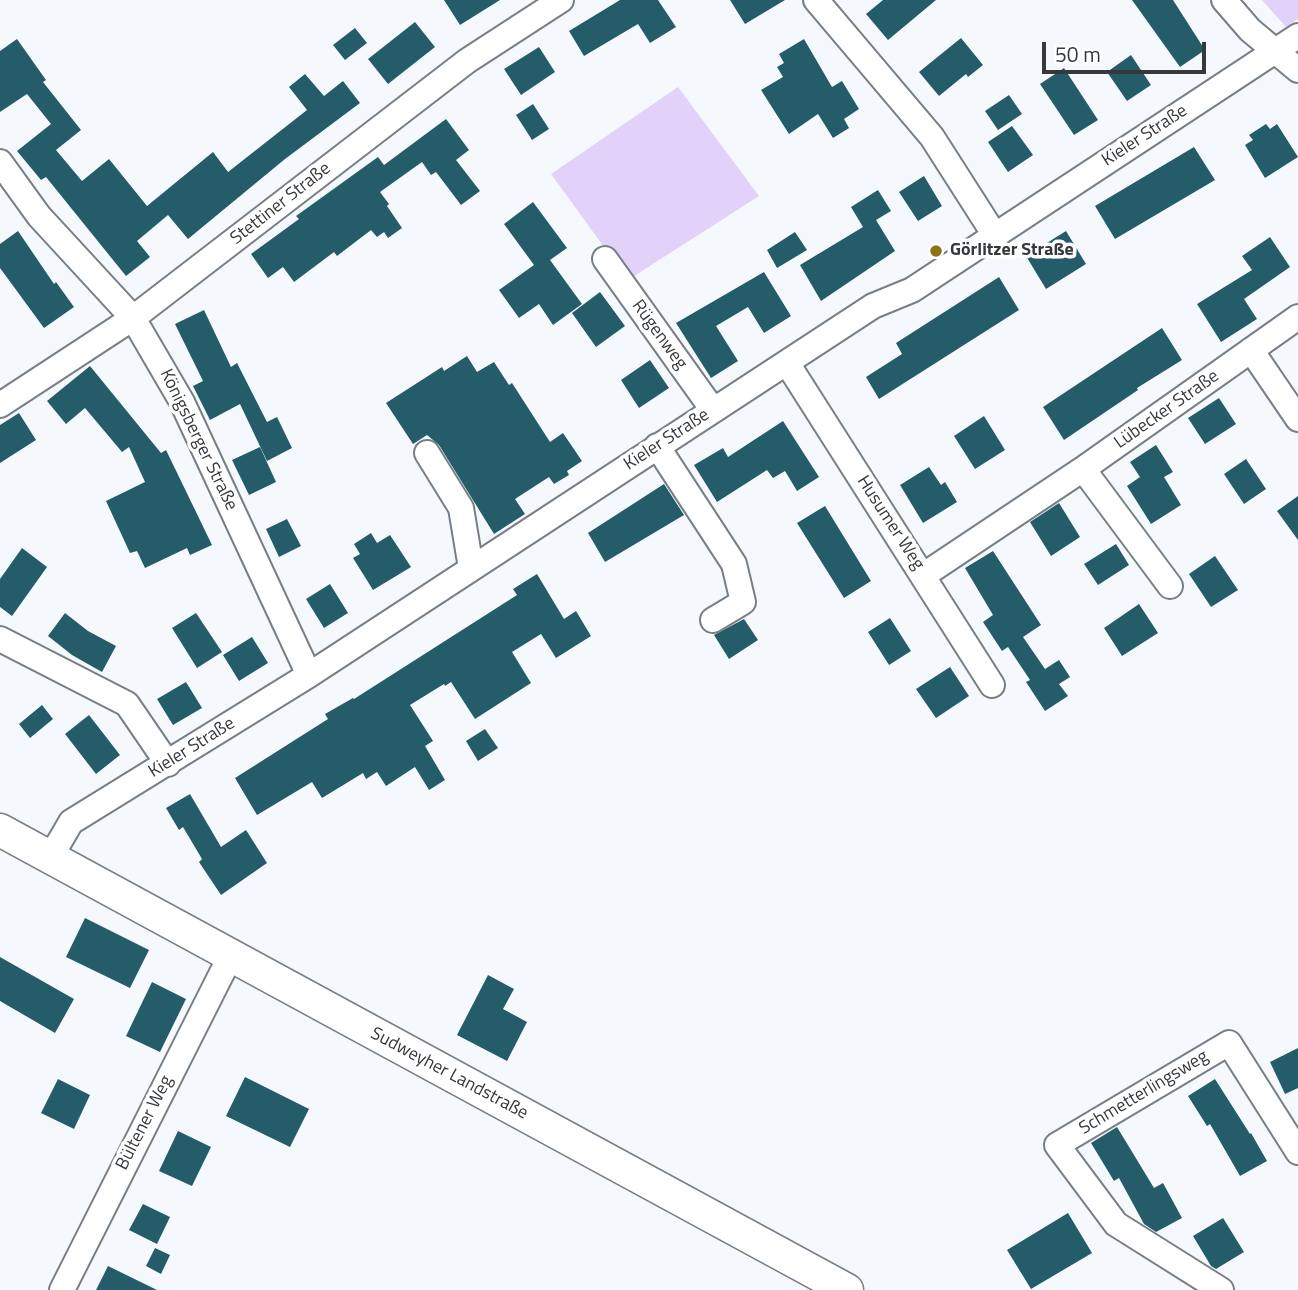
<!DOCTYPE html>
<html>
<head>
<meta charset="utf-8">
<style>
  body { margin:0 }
  #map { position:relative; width:1298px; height:1290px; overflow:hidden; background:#f5f9fd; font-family:"Titillium Web",sans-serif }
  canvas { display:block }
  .scale { position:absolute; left:1042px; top:42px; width:164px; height:32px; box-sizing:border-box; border:4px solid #35393c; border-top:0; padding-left:9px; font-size:21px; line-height:24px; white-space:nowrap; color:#35393c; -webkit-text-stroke:5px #fff; paint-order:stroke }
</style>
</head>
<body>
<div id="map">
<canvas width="1298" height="1290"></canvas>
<div class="scale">50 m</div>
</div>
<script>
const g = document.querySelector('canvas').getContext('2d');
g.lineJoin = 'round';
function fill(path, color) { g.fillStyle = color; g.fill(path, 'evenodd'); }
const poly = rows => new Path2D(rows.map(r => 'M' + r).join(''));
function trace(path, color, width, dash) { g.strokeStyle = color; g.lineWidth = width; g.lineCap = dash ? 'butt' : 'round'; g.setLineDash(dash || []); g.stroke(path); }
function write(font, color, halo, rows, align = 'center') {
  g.font = font + ' "Titillium Web",sans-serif'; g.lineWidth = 7; g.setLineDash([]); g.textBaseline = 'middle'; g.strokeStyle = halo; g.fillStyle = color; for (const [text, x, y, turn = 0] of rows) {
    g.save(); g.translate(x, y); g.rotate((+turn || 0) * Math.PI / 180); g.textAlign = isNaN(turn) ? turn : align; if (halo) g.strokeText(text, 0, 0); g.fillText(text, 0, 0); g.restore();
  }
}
fill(poly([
  [1262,0,1298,0,1298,19,1286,27],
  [678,87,759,196,628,280,551,174]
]), '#e2d1f9');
fill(poly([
  [444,0,500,0,460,25],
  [620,0,658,0,676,27,650,43,638,24,584,56,569,31],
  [730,0,785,0,745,24],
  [883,0,936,0,888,40,866,14],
  [1132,0,1173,0,1205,50,1180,67],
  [415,22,435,47,388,84,368,59],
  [355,28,367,43,345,60,333,45],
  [961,38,983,65,968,77,966,74,939,96,919,72],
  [17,39,46,80,43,82,81,130,56,150,82,181,109,159,147,206,213,152,228,172,307,110,289,87,305,74,324,96,343,81,360,103,285,159,188,239,168,215,137,241,150,257,126,276,46,177,41,180,17,151,51,124,27,94,0,112,0,51],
  [804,39,832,87,842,81,859,109,844,119,849,128,833,138,818,114,789,134,761,90,783,77,777,67,784,63,779,54],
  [539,47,555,72,521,95,504,69],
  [1131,55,1151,85,1127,101,1107,72],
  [1064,68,1098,120,1074,135,1040,84],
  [1009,95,1022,114,998,130,985,111],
  [533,104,549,129,532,140,516,115],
  [446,119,469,150,456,160,480,191,461,205,436,172,431,175,422,162,380,192,389,204,387,206,402,228,388,238,384,232,377,237,371,230,337,256,334,252,294,282,283,267,268,278,251,254,299,219,296,216,378,157,384,165],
  [1266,124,1270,129,1277,124,1298,157,1265,178,1245,145,1253,140,1249,135],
  [1012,126,1033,155,1008,172,988,142],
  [1194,147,1215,180,1115,239,1095,206],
  [924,176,942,206,918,221,899,192],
  [878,190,891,211,876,220,895,251,821,301,800,265,863,227,851,207],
  [533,202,567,248,550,260,582,304,553,325,539,304,519,318,499,290,534,265,504,224],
  [18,231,54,284,56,282,74,307,44,328,0,268,0,244],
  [1066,231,1086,264,1046,289,1026,256],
  [795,232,807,250,777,268,767,250],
  [1270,237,1290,267,1244,299,1257,319,1221,342,1197,304,1252,270,1242,256],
  [764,272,791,316,764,333,748,307,716,326,738,361,711,378,676,323],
  [999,277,1019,310,879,399,866,377,902,354,896,343],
  [600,292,625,326,596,347,572,313],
  [204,310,231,367,237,363,267,422,277,417,292,448,267,461,240,404,210,420,193,386,203,381,175,324],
  [1162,328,1182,360,1137,388,1138,390,1064,440,1043,407],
  [467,356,477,372,494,362,509,385,512,383,550,442,563,433,582,461,567,471,569,475,554,484,549,477,515,499,525,514,494,534,439,445,427,435,413,444,386,403,442,367,444,371],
  [650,360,669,388,639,408,621,380],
  [90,366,161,453,166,450,212,545,190,555,187,548,145,568,137,551,130,553,106,501,145,482,129,447,122,452,85,408,66,424,47,401],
  [1219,398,1236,424,1205,444,1188,418],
  [19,413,36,440,0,463,0,425],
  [984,416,1005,450,975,469,954,436],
  [783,421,819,477,797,491,785,471,773,478,767,470,717,502,694,465,723,448,728,457],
  [1156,445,1173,472,1164,477,1181,505,1151,524,1127,486,1140,477,1130,462],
  [260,447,276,482,249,495,232,460],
  [1246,459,1266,489,1244,504,1224,474],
  [929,467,941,485,945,482,957,502,923,523,900,485],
  [664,484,684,515,605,562,588,533],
  [1298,496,1298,540,1277,511],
  [1059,503,1080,537,1051,556,1030,522],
  [825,506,871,581,844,598,797,523],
  [287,519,301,546,279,557,266,529],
  [371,533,377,543,390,535,411,567,373,590,353,558,360,554,354,544],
  [1116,544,1129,565,1098,585,1084,564],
  [22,548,47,567,12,616,0,607,0,579],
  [993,551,1041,625,1023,637,1045,669,1059,660,1070,677,1059,684,1068,696,1045,711,1026,682,1030,680,1008,647,1002,651,983,622,993,615,965,568],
  [1215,556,1238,590,1211,607,1189,574],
  [537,574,564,619,576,611,591,636,556,658,541,634,512,652,531,683,475,719,451,682,445,686,444,684,410,705,433,741,425,746,445,780,429,790,415,767,386,786,377,772,366,779,363,773,322,798,312,782,257,815,235,778,328,719,325,714,353,698,354,699,517,595,513,589],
  [330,584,348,613,324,628,306,599],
  [1139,604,1158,633,1122,656,1104,628],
  [65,613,88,631,116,646,102,672,72,655,48,636],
  [196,613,222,652,197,668,172,628],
  [890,618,911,651,889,665,868,632],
  [744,619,758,640,729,659,714,635],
  [252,637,268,663,239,681,223,655],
  [950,667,969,696,936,718,916,689],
  [186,682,202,708,173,725,157,699],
  [42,705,53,719,30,738,19,724],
  [89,715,120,755,96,774,65,734],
  [485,729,498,748,478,761,466,741],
  [190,794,221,847,246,830,267,863,221,895,199,862,202,859,183,827,179,830,166,808],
  [85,918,149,950,130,988,66,957],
  [0,957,74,999,55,1033,0,1001],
  [488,975,514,989,503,1009,527,1022,507,1061,457,1035],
  [152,982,186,999,160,1052,126,1036],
  [1298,1048,1298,1088,1285,1094,1270,1062],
  [245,1077,309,1109,290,1147,226,1116],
  [58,1079,90,1095,74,1129,41,1113],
  [1215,1079,1250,1134,1251,1133,1267,1161,1240,1176,1210,1124,1207,1126,1188,1096],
  [1117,1127,1154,1188,1163,1183,1182,1218,1156,1232,1144,1224,1119,1178,1114,1181,1091,1143],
  [178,1131,211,1147,192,1186,159,1171],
  [143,1204,170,1217,157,1244,129,1230],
  [1068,1213,1092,1253,1031,1289,1007,1250],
  [1223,1218,1244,1252,1216,1269,1211,1266,1193,1236],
  [155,1248,170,1255,161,1274,146,1266],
  [108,1266,157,1290,96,1290]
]), '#245d69');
const minor = poly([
  [816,0,932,137,994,234],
  [1224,0,1250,30,1298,70],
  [0,162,39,216,133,318,182,402,309,675],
  [605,259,713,410],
  [1251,350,1298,419],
  [787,363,992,685],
  [0,405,133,318,467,61,561,0],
  [657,446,734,564,743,602,713,620],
  [427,453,461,508,471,568],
  [1083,469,1170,586],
  [924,575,1083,469,1298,317],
  [0,639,127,704,168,764],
  [50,858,71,822,309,675,873,306,912,290,1298,36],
  [62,1290,230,957],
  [1221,1290,1116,1224,1057,1145,1229,1043,1298,1152]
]);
const major = poly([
  [0,830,847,1290]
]);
trace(minor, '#767f87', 28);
trace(major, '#767f87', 35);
trace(minor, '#fff', 24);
trace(major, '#fff', 32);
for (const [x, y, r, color] of [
  [936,251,7,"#8a7215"]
]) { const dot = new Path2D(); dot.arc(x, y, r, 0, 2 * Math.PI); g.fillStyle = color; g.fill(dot); trace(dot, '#fff', 2.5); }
write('18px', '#35393c', '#fff', [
  ["Kieler Straße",1145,136,-33],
  ["Stettiner Straße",281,204,-38],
  ["Rügenweg",659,335,54],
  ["Lübecker Straße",1167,410,-35],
  ["Königsberger Straße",198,440,64],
  ["Kieler Straße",667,440,-33],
  ["Husumer Weg",890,523,57],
  ["Kieler Straße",192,748,-32],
  ["Sudweyher Landstraße",449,1074,28],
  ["Schmetterlingsweg",1144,1093,-31],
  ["Bültener Weg",145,1123,-63]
]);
write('bold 18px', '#35393c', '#fff', [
  ["Görlitzer Straße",950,251]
], 'left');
</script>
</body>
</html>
